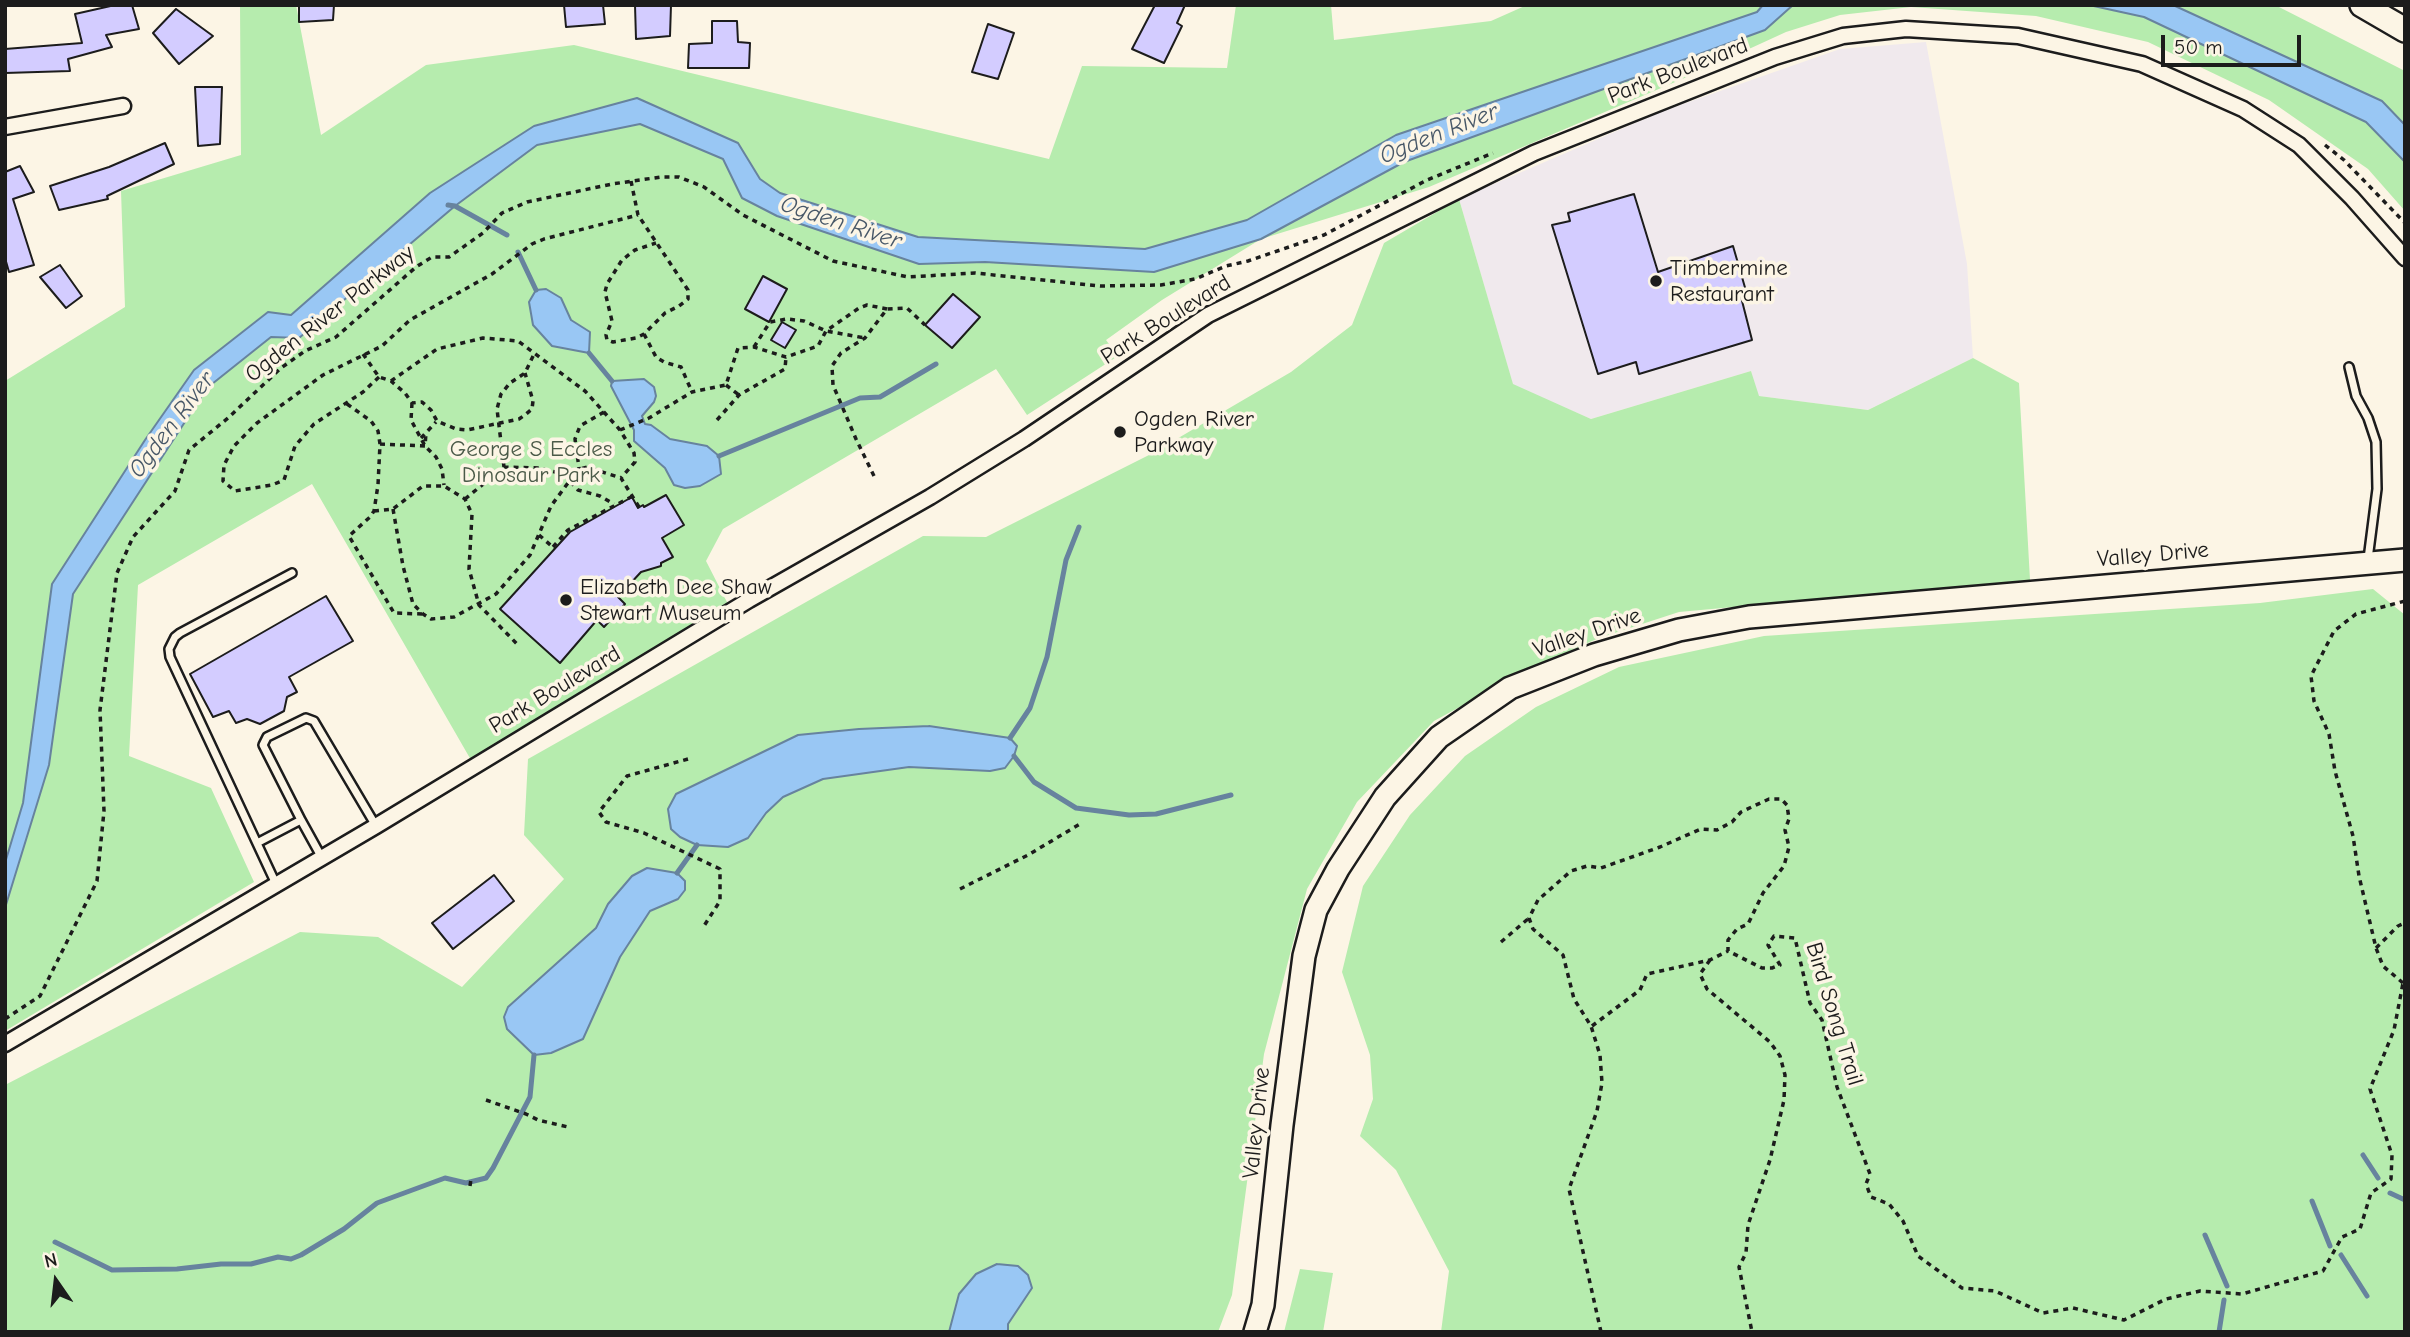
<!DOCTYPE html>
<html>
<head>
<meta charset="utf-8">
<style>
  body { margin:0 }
  #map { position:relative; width:2410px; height:1337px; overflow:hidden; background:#fcf5e5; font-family:"Comic Neue",sans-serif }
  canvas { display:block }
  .frame { position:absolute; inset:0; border:7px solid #1c1c1c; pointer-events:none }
  .north { position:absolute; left:21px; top:1246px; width:70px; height:70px; -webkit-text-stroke:5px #fcf5e5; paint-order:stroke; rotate:346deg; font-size:19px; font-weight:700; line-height:28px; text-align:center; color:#1c1c1c }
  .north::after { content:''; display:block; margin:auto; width:24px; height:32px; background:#1c1c1c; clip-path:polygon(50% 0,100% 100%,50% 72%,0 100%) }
  .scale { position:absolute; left:2161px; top:35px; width:140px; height:32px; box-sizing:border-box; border:4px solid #1c1c1c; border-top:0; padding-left:9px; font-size:21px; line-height:24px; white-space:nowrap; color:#1c1c1c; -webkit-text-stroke:5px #fcf5e5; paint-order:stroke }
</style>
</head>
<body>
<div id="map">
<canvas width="2410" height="1337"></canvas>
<div class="frame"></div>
<div class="north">N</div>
<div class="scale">50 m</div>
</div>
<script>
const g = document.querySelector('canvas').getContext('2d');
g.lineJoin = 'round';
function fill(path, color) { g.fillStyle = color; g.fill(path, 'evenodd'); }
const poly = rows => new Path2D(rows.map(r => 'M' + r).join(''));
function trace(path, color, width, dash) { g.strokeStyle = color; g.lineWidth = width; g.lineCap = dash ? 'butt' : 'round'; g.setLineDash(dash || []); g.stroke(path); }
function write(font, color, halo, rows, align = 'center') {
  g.font = font + ' "Comic Neue",sans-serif'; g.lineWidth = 7; g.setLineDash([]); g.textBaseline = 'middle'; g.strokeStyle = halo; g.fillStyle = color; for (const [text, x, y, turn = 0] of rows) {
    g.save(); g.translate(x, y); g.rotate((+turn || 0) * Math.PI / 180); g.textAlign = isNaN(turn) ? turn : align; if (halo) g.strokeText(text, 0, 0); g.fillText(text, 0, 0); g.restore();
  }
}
fill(poly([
  [1926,42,1967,264,1973,358,1868,410,1758,396,1751,371,1591,419,1513,385,1459,199,1663,111,1840,49]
]), '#f0e9ed');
fill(poly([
  [240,5,296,5,321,135,426,65,574,45,1049,159,1082,66,1227,68,1236,5,1331,5,1334,40,1491,21,1527,5,1763,5,1757,12,1396,135,1247,220,1145,249,918,237,780,193,760,179,738,143,637,98,430,193,291,315,267,312,194,370,145,440,52,584,23,803,5,863,5,381,125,307,121,191,241,155],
  [1793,5,2089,5,2144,17,2366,122,2405,162,2405,211,2368,169,2269,100,2148,42,2036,16,1911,7,1840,15,1786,32,1701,71,1429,187,1261,239,1162,300,1106,340,1118,356,1027,415,996,369,723,529,706,561,730,608,471,760,312,484,138,585,129,756,211,788,254,882,5,1031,5,908,49,765,73,594,207,388,271,337,455,206,537,145,640,124,724,159,742,198,777,216,919,264,985,262,1154,272,1261,239,1404,162,1765,30],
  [2173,5,2275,5,2405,71,2405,125,2382,101],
  [1459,199,1513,384,1591,419,1751,371,1759,396,1868,410,1973,358,2019,383,2030,580,1679,612,1599,638,1533,667,1434,721,1357,802,1307,889,1264,1054,1232,1295,1218,1332,5,1332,5,1085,300,932,378,937,462,987,564,879,524,835,528,759,923,536,986,537,1151,454,1291,372,1352,325,1384,243],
  [2373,589,2405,615,2405,1332,1441,1332,1449,1271,1396,1170,1360,1136,1373,1099,1370,1055,1342,972,1363,886,1410,815,1465,756,1536,707,1619,667,1764,636,2260,603],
  [1300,1269,1333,1273,1323,1332,1284,1332]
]), '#b6ecae');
const water = poly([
  [1763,5,1793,5,1765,30,1404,162,1261,239,1154,272,985,262,919,264,777,216,742,198,723,159,640,124,537,145,455,206,299,338,271,337,207,388,73,594,49,765,5,908,5,863,23,803,52,584,145,440,194,370,268,312,291,315,430,193,534,126,637,98,738,143,760,179,780,193,918,237,1145,249,1247,220,1396,135,1757,12,1763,5],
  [2089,5,2173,5,2382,101,2405,125,2405,162,2366,122,2144,17,2089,5],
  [546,289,561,298,571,320,590,332,589,353,552,346,533,325,529,302,536,290,546,289],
  [644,379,654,387,656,396,654,402,642,416,645,424,651,425,670,439,707,446,719,456,721,474,700,486,685,488,674,485,665,468,634,441,634,430,611,386,612,381,644,379],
  [929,726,1010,738,1017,746,1014,756,1005,768,990,771,909,767,823,779,783,797,766,813,748,838,728,847,697,845,680,837,671,829,668,809,676,794,798,735,859,729,929,726],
  [647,868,677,873,685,881,685,890,678,899,650,911,620,957,583,1039,551,1053,534,1055,507,1029,504,1017,508,1007,596,928,608,904,632,876,647,868],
  [997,1264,1018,1266,1028,1275,1032,1288,1008,1324,1008,1332,949,1332,959,1294,976,1274,997,1264]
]);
fill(water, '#99c7f4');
trace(water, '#67839e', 2);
trace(poly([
  [448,205,455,206,507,235],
  [518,252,536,290],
  [589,353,612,381],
  [719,456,860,398,880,397,936,364],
  [1010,738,1030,708,1047,657,1066,560,1079,527],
  [1014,756,1034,782,1076,808,1129,815,1156,814,1231,795],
  [677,873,697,845],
  [2363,1155,2378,1178],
  [2390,1193,2405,1200],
  [2312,1201,2330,1246],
  [2205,1235,2227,1286],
  [55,1242,112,1270,177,1269,221,1264,251,1264,278,1257,291,1259,301,1255,344,1229,377,1203,445,1178,466,1183,486,1178,493,1168,530,1097,534,1055],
  [2341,1255,2367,1296],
  [2219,1332,2224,1300]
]), '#67839e', 5);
const building = poly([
  [115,5,132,5,139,29,106,35,112,47,68,59,70,71,5,73,5,49,82,43,75,14,115,5],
  [299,5,334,5,333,20,299,22,299,5],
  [564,5,603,5,605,24,566,27,564,5],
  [635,5,671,5,670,36,636,39,635,5],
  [1155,5,1185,5,1177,23,1182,26,1164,63,1132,49,1155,5],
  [176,9,213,36,179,64,153,33,176,9],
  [712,21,737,21,738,42,750,43,749,68,688,68,689,44,712,43,712,21],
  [988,24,1014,33,998,79,972,72,988,24],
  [195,87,222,87,220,144,198,146,195,87],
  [165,143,174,164,107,196,108,199,59,210,50,186,109,167,165,143],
  [20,166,34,192,13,199,34,265,9,272,5,258,5,172,20,166],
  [1634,194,1658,272,1733,246,1746,291,1740,293,1752,340,1639,374,1636,362,1598,374,1552,225,1570,221,1568,213,1634,194],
  [60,265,82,296,66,308,40,277,60,265],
  [763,276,787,289,769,322,745,309,763,276],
  [953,294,980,317,952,348,925,325,953,294],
  [782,322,796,330,785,348,771,340,782,322],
  [666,495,684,525,662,538,673,557,661,563,661,566,641,572,618,597,625,604,604,627,597,620,560,663,500,609,570,532,632,497,638,508,643,505,644,507,666,495],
  [326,596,353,641,289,677,297,692,287,697,284,711,260,724,247,719,236,723,229,711,213,717,190,674,326,596],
  [494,875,514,901,453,949,432,923,494,875]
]);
fill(building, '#d3ccff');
trace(building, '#1c1c1c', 2);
const lane = poly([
  [2349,367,2356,396,2368,418,2376,442,2377,489,2368,559],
  [301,820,322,858],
  [257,843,301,820,263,745,267,737,306,718,314,721,376,826],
  [276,884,170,657,169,649,175,637,180,633,292,573]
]);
const street = poly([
  [5,127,123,106],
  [5,1044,376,826,749,600,930,497,1024,439,1208,315,1534,153,1775,57,1843,36,1906,29,2018,36,2142,64,2243,109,2299,145,2352,198,2405,258]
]);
const secondary = poly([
  [1255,1332,1263,1305,1282,1125,1304,956,1316,910,1338,869,1385,797,1439,737,1510,688,1594,655,1679,630,1749,617,2405,560]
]);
const primary = poly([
  [2362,5,2405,30]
]);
trace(lane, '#1c1c1c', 12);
trace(street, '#1c1c1c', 19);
trace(secondary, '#1c1c1c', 26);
trace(primary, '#1c1c1c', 28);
trace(poly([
  [2325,145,2344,160,2405,223],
  [631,181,638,215,688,290,688,299,679,306,665,313,644,334,636,338,613,342,607,340,606,335,612,321,605,292,607,284,622,260,635,250,656,243],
  [644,334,656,357,664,362,681,367,692,392],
  [754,347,770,322,787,319,804,321,826,331,865,338],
  [363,354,379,377,391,381,405,393,412,403,422,402,431,410,437,421,456,429,467,430,519,419,525,415,532,409,533,401,525,373],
  [379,377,363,392,314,424,295,446,284,480,272,485,235,491,223,481,224,465,234,446,257,423,323,375,382,346,410,320,492,274,532,244,544,239,638,215],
  [391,381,437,349,483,338,518,341,585,391,620,430,634,453,635,462,621,478],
  [726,385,739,395],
  [412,403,411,420,425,446,436,457,442,469,444,485],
  [347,404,371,421,378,431,380,444,378,485,374,511,370,517,349,536,394,613,422,614],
  [717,420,739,395,785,369,786,357],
  [620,430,649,418,692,392,726,385,738,348,754,347,786,357,818,346,826,331,859,308,867,305,887,309],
  [421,438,436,422],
  [380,444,425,446,426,433],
  [504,467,497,409,501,394,510,383,525,373,535,352],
  [564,474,578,490,600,496,614,504],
  [874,476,856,439,833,385,832,366,841,353,865,338,887,309,907,308,925,325],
  [465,499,504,467,538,468,564,474,587,467,621,478,639,507],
  [393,509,403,566,413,604,423,614,431,619,454,617,496,594,530,555,551,506,579,468,575,439,580,426,604,412],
  [374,511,393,509,423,486,444,486,465,499,472,514,469,569,479,605,518,645],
  [539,535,555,549],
  [553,547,568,530,633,496],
  [688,759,627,776,599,812,606,822,644,833,720,869,720,901,702,929],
  [960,889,1028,855,1080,824],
  [1501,942,1529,918],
  [2376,948,2398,926,2405,923],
  [1710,960,1700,974,1707,989,1770,1042,1780,1056,1785,1075,1784,1100,1770,1160,1748,1225,1746,1253,1739,1267,1752,1332],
  [2403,983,2383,966,2376,948,2359,876,2353,836,2335,771,2329,734,2314,701,2311,676,2334,631,2356,614,2405,601],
  [5,1019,40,996,97,881,104,811,100,710,117,573,133,537,175,491,189,450,228,418,281,368,305,351,336,337,416,267,432,257,449,257,483,233,502,213,527,202,612,184,661,177,679,177,704,187,743,215,833,261,908,277,975,273,1100,286,1161,285,1195,279,1226,266,1248,261,1324,235,1427,180,1493,153],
  [1592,1026,1640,990,1647,974,1710,960,1728,951],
  [486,1100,526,1114,538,1120,568,1127],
  [470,1186,471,1179],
  [1601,1332,1569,1189,1597,1111,1602,1083,1600,1055,1591,1026,1574,999,1563,955,1533,929,1529,918,1538,900,1571,871,1587,866,1601,868,1660,847,1701,829,1717,830,1732,822,1741,812,1769,799,1781,799,1787,805,1789,819,1785,830,1789,847,1784,866,1763,893,1748,924,1737,929,1728,940,1728,951,1762,968,1772,968,1780,965,1768,945,1774,936,1795,938,1810,1003,1822,1020,1837,1087,1870,1174,1866,1184,1871,1197,1889,1204,1903,1221,1918,1256,1962,1288,1995,1291,2043,1313,2073,1308,2124,1320,2166,1299,2200,1291,2242,1294,2323,1271,2342,1237,2360,1229,2371,1193,2391,1179,2392,1155,2370,1089,2394,1030,2403,983]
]), '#1c1c1c', 3.5, [5, 5]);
trace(lane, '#fcf5e5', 7);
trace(street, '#fcf5e5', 14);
trace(secondary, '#fcf5e5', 21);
trace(primary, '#fcf5e5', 23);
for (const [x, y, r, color] of [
  [1656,281,7,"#1c1c1c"],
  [1120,432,7,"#1c1c1c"],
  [566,600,7,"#1c1c1c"]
]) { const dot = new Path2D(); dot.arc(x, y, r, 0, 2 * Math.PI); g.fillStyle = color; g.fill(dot); trace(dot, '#fcf5e5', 2.5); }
write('23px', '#1c1c1c', '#fcf5e5', [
  ["Park Boulevard",1678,71,-21],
  ["Ogden River Parkway",330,314,-38],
  ["Park Boulevard",1166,320,-32],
  ["Valley Drive",2153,555,-5],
  ["Valley Drive",1587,633,-19],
  ["Park Boulevard",555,690,-31],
  ["Bird Song Trail",1834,1014,73],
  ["Valley Drive",1257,1123,-84]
]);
write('23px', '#1c1c1c', '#fcf5e5', [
  ["Timbermine",1670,268],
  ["Restaurant",1670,294],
  ["Ogden River",1134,419],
  ["Parkway",1134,445],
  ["Elizabeth Dee Shaw",580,587],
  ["Stewart Museum",580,613]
], 'left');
write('23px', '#4a5a48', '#fcf5e5', [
  ["George S Eccles",531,449],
  ["Dinosaur Park",531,475]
]);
write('italic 24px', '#485868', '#fcf5e5', [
  ["Ogden River",1439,134,-22],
  ["Ogden River",841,223,18],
  ["Ogden River",172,425,-53]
]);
</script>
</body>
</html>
